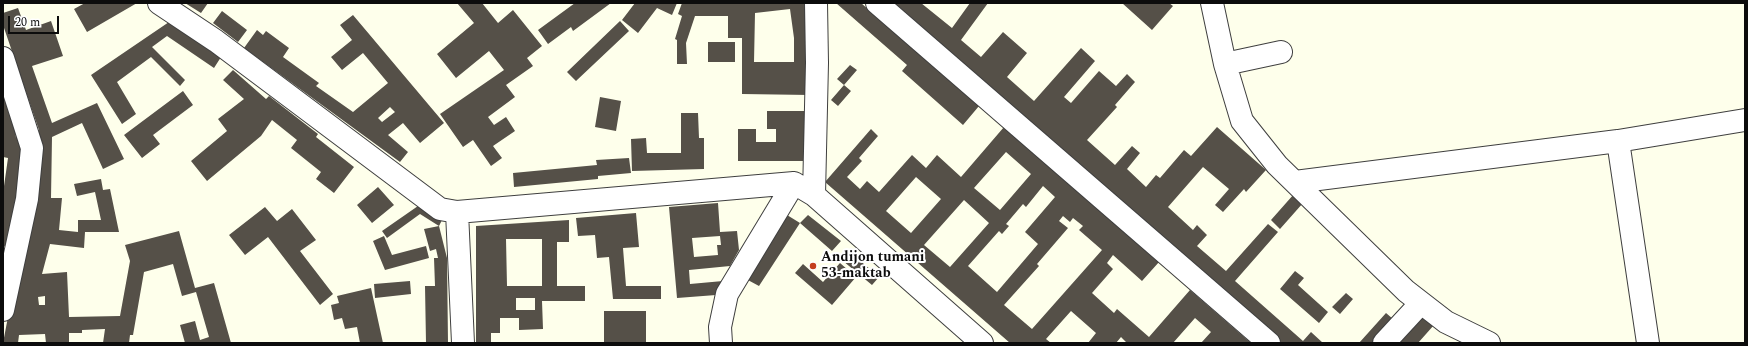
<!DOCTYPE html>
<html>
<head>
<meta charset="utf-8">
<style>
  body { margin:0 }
  #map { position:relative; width:1748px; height:346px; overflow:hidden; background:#feffeb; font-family:Spectral,serif }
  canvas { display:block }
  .frame { position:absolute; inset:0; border:4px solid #0c0c0c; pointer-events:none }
  .scale { position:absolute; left:8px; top:16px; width:51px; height:18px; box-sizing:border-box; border:2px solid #0c0c0c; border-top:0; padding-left:5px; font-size:12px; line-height:14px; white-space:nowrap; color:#0c0c0c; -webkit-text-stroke:3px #fff; paint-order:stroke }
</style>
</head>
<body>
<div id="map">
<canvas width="1748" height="346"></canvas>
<div class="frame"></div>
<div class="scale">20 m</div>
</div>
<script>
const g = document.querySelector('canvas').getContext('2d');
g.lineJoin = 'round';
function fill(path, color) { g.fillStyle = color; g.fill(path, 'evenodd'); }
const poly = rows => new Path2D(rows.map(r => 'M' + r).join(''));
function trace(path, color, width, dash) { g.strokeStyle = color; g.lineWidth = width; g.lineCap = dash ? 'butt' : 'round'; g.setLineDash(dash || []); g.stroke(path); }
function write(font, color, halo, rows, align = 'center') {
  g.font = font + ' Spectral,serif'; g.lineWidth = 4; g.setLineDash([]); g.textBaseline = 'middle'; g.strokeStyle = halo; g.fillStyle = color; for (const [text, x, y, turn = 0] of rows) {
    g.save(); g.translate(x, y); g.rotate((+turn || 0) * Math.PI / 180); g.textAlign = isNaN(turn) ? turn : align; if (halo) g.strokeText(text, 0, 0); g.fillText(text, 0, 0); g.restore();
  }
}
fill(poly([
  [85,3,137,3,87,32,74,9],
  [185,3,208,3,201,13],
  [457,3,482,3,498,23,513,10,542,46,527,58,533,66,506,85,515,97,488,117,494,125,506,117,515,131,493,146,502,158,491,166,473,140,463,147,440,114,504,70,489,51,456,78,437,54,474,23],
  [575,3,611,3,573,31,571,27,548,44,538,30],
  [635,3,677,3,672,15,657,8,638,33,622,20],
  [682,3,804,3,810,38,810,95,742,94,742,38,728,38,728,16,695,16,686,43,687,64,677,64,677,40,675,39,682,16,678,14],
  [790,9,794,38,794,62,754,62,755,13],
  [836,3,861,3,979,106,963,125,902,71,907,65],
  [894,3,921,3,952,28,970,3,988,3,961,40,981,57,1003,32,1027,53,1007,77,1034,101,1081,48,1095,61,1064,97,1071,103,1099,71,1116,86,1127,74,1135,82,1115,105,1117,107,1087,140,1115,165,1132,146,1140,153,1127,169,1146,187,1156,175,1160,178,1184,150,1191,156,1217,127,1266,170,1246,192,1244,189,1223,212,1215,205,1229,189,1203,167,1168,207,1193,230,1197,225,1207,235,1197,246,1226,271,1268,224,1278,232,1235,281,1303,341,1311,332,1323,343,1282,343],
  [1122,3,1169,3,1173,6,1152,30],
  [18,8,26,30,51,21,63,56,32,66,52,123,97,103,124,159,103,169,82,123,52,137,51,198,62,198,59,230,78,232,78,220,101,220,95,192,77,196,74,184,101,179,103,190,110,189,119,232,85,232,84,248,50,244,42,274,67,272,69,317,120,316,130,261,125,245,179,231,195,288,214,283,231,343,185,343,180,325,195,321,200,340,209,337,196,292,182,296,173,264,144,272,133,335,130,335,129,343,103,343,105,329,82,330,82,333,69,333,69,343,46,343,45,334,19,335,18,343,3,343,16,275,19,275,39,198,39,130,3,25,3,13],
  [45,296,45,305,39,305,38,297],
  [222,11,247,30,238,42,213,23],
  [353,15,444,123,420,143,403,123,388,135,408,152,400,162,244,48,257,30,263,35,266,31,289,48,283,57,319,83,316,86,353,112,388,83,363,53,342,70,331,57,352,40,340,25],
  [390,107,395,112,382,122,378,118],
  [620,21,629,31,576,81,567,72],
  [169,22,221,57,214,68,167,36,152,47,185,80,180,86,151,57,117,82,136,114,122,124,91,75],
  [708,42,735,42,735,62,708,62],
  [850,65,857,70,844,85,837,79],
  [233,70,266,99,269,96,318,134,316,137,354,167,334,193,316,179,321,172,291,148,297,140,272,120,261,136,207,181,191,161,227,131,218,119,244,99,223,80],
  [3,83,13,112,16,138,19,138,26,149,10,248,3,246,3,193,8,158,3,157],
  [844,85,851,91,838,106,831,100],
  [183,91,193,105,153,135,160,144,142,158,124,135],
  [600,97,621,101,616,131,595,127],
  [767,111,808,111,808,161,738,161,738,129,756,129,756,142,776,142,776,129,767,129],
  [681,113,698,113,699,138,704,138,704,169,632,171,631,139,646,138,647,153,681,153],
  [1004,127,1159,262,1142,281,1113,255,1107,263,1113,269,1092,293,1114,313,1117,309,1149,337,1190,290,1251,343,1201,343,1211,332,1195,318,1173,343,1127,343,1121,337,1116,343,1088,343,1096,333,1071,311,1046,339,1051,343,1010,343,825,182,871,129,878,136,859,158,862,161,847,177,860,189,867,181,879,192,912,155,926,168,937,155,961,177],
  [1006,152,1031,174,1000,210,974,188],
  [916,177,941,199,911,233,886,211],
  [1043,186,1055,197,1025,232,1038,244,997,292,968,266,999,231,1002,234,1009,226,1006,224,1023,204,1026,207],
  [964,200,989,223,950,267,924,245],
  [1063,216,1070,222,1073,218,1083,226,1079,230,1102,250,1032,329,1004,305,1039,266,1037,264,1068,228,1059,221],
  [629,158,631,173,598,176,598,179,514,187,513,173,597,165,596,160],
  [378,187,394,205,372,223,357,205],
  [1294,194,1303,203,1280,229,1271,220],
  [718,203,720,232,737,231,739,250,730,266,689,270,690,284,723,281,716,295,677,298,669,207],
  [720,236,721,245,717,245,718,255,694,257,692,238],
  [418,206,442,220,439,226,420,214,387,238,382,231],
  [265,207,277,221,292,209,316,240,300,251,333,294,320,305,268,237,245,255,229,235],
  [636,213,639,247,623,248,626,286,661,286,661,299,613,299,609,257,597,258,595,235,578,236,576,218],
  [787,215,800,223,759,286,746,279],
  [808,215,841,241,832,251,800,223],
  [569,220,569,242,557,242,557,286,585,286,585,301,542,301,543,329,519,330,519,318,500,318,500,333,491,333,491,343,476,343,476,226],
  [506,239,542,239,542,286,507,286],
  [516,298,535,298,535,310,516,310],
  [439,226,447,258,448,343,426,343,425,286,435,286,434,258,438,258,436,249,430,251,424,229],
  [384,236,392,255,426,246,429,258,385,270,373,241],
  [850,252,879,277,872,285,843,261],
  [840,263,856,277,832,305,795,273,803,264,823,282],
  [1295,271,1304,278,1298,285,1328,312,1319,323,1280,289],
  [410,281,411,294,375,298,374,284],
  [371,288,376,311,383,343,360,343,357,327,345,329,342,318,334,320,331,305,339,303,337,296],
  [1346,293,1353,299,1340,314,1332,307],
  [604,311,646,311,646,343,604,343],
  [1386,313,1393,319,1372,343,1359,343],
  [1421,314,1434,325,1418,343,1395,343]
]), '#555048');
const minor = poly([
  [159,3,216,41,440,209,457,212,794,183,814,195,982,343],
  [877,3,1269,343],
  [1212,3,1225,64,1242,121,1277,165,1406,291,1446,322,1489,343],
  [3,58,32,148,27,199,3,310],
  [1225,64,1281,52],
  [1618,141,1648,343],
  [1295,182,1618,141,1745,120],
  [814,195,817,63,816,3],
  [457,212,463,343],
  [721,343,720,327,727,294,794,183],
  [1384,343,1421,303]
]);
trace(minor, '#3f3f3f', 24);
trace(minor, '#fff', 22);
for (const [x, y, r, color] of [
  [813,266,4,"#c43e1d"]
]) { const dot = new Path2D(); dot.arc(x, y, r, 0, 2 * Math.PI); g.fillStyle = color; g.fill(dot); trace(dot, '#fff', 1.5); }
write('bold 14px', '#0c0c0c', '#fff', [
  ["Andijon tumani",821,258],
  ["53-maktab",821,274]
], 'left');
</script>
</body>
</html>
